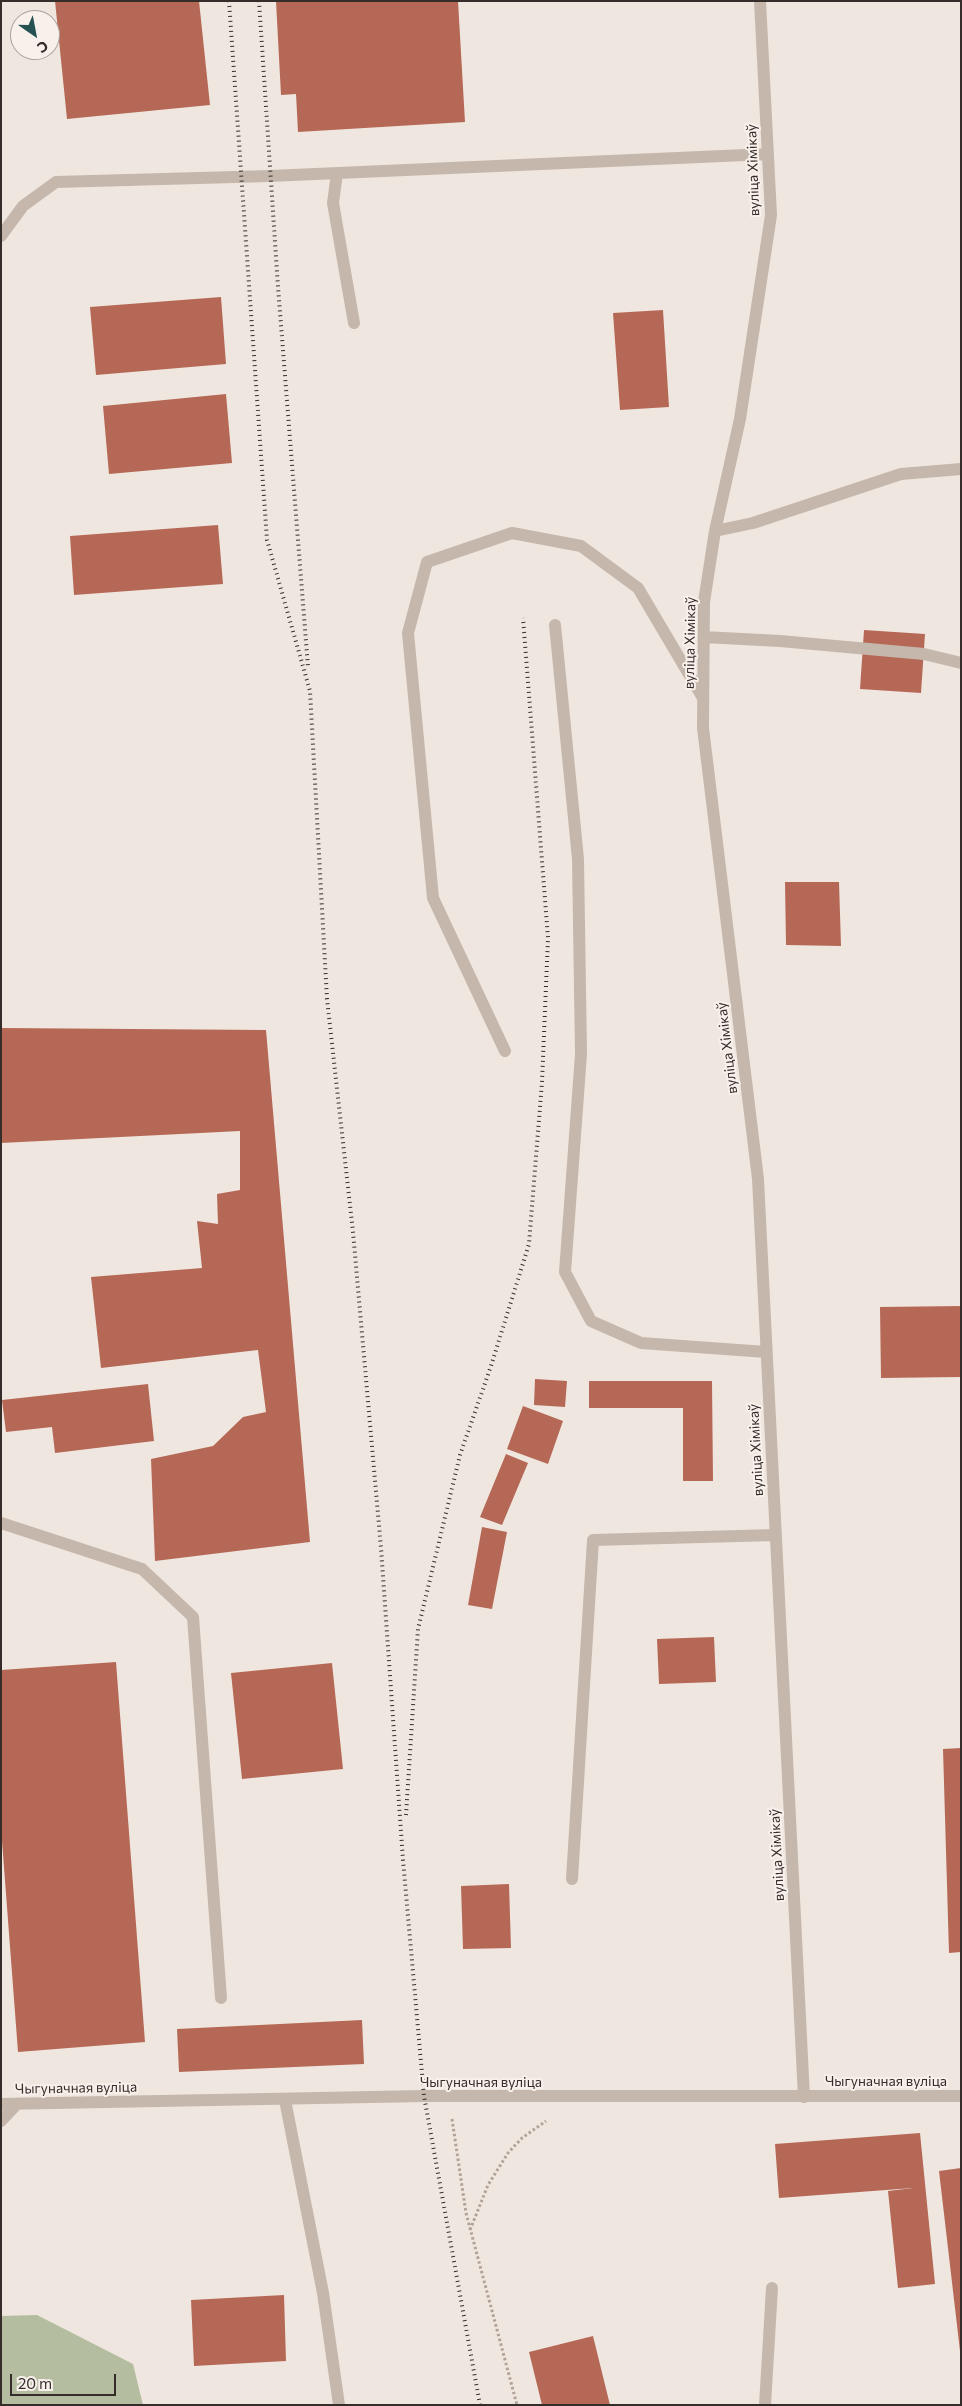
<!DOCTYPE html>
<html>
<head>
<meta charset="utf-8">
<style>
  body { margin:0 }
  #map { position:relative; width:962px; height:2406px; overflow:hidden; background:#efe7df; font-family:Commissioner,sans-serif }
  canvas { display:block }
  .frame { position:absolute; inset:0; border:2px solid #352d2a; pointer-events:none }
  .north { position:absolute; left:10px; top:10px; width:50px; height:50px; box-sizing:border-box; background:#f8f1eb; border:1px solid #aaa39e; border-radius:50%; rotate:147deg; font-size:14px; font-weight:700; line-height:20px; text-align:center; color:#352d2a }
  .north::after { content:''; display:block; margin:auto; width:18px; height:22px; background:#255152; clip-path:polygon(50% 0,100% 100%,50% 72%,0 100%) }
  .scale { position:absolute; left:10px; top:2374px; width:106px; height:22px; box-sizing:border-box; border:2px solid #352d2a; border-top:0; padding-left:6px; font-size:15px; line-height:18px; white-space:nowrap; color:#352d2a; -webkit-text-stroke:4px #f8f1eb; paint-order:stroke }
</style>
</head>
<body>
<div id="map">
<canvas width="962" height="2406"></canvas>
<div class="frame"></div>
<div class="north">С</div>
<div class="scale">20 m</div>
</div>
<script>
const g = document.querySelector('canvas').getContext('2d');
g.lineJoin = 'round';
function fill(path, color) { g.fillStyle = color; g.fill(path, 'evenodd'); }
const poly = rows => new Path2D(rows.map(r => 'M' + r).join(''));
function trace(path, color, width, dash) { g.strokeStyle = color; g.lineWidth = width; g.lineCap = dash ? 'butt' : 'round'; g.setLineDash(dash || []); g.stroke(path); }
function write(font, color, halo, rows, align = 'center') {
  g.font = font + ' Commissioner,sans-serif'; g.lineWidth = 4; g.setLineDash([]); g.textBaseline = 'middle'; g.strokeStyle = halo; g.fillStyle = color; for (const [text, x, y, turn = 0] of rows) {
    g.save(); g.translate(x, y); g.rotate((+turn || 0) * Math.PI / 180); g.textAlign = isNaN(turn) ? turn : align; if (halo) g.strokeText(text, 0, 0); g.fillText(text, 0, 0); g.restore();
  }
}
fill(poly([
  [37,2315,133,2364,143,2405,1,2405,1,2316]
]), '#b5bda1');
fill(poly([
  [55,1,199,1,210,105,67,119],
  [276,1,458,1,465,122,298,132,296,94,281,95],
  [221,297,226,364,96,375,90,307],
  [663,310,669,407,620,410,613,313],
  [226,394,232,463,109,474,103,406],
  [218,525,223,584,74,595,70,536],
  [864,630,925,634,921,693,860,689],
  [785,882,839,882,841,946,786,945],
  [1,1028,266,1030,310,1542,155,1561,151,1459,213,1446,243,1417,266,1412,258,1350,101,1368,91,1277,202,1268,197,1221,218,1224,217,1194,240,1190,240,1131,1,1143],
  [961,1306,961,1377,881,1378,880,1307],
  [535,1379,567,1381,565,1407,534,1405],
  [589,1381,712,1381,713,1481,683,1481,683,1408,589,1408],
  [148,1384,154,1441,55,1453,52,1427,6,1432,2,1400],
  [523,1406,563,1421,548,1464,507,1449],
  [506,1454,528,1463,502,1525,480,1517],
  [482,1527,507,1532,492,1609,468,1605],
  [714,1637,716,1682,659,1684,657,1639],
  [116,1662,145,2042,18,2052,1,1828,1,1670],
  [332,1663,343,1769,242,1779,231,1673],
  [961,1748,961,1952,949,1953,943,1749],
  [509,1884,511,1948,463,1949,461,1886],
  [362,2020,364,2064,179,2072,177,2029],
  [920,2133,935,2284,898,2288,888,2191,913,2188,779,2198,775,2144],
  [961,2168,961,2351,960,2351,939,2171],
  [284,2295,286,2361,194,2366,191,2300],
  [593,2336,610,2405,542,2405,529,2352]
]), '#b66856');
trace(poly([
  [452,2119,466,2213,517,2405],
  [470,2230,488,2185,508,2153,522,2138,546,2121]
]), '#b2a196', 3, [2.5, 2.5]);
trace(poly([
  [760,1,771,215,740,419,715,531,704,602,703,728,758,1179,804,2097],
  [337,173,333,203,354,323],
  [1,236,23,206,56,182,270,176,768,154],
  [715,531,753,523,901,474,961,469],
  [555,625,578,859,581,1054,565,1272,591,1321,641,1343,766,1352],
  [704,637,780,641,924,654,961,663],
  [505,1051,433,898,408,633,427,562,512,533,581,546,638,588,703,698],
  [1,1523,142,1569,193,1617,221,1998],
  [572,1879,593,1540,775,1535],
  [285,2100,323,2293,339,2405],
  [1,2104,424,2096,961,2096],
  [1,2121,17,2104],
  [765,2405,772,2288]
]), '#c6b7ac', 12);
trace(poly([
  [229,1,267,540,310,691,327,999,353,1232,381,1548,403,1860,424,2096,480,2405],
  [259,1,278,287,308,667],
  [406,1815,418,1629,460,1455,491,1366,529,1244,542,1082,548,938,523,618]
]), '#352d2a', 4, [1, 4]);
write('14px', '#352d2a', '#f8f1eb', [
  ["вуліца Хімікаў",753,170,-92],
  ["вуліца Хімікаў",690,643,-89],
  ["вуліца Хімікаў",727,1048,-97],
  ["вуліца Хімікаў",756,1450,-93],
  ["вуліца Хімікаў",777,1855,-93],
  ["Чыгуначная вуліца",886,2081],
  ["Чыгуначная вуліца",481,2082],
  ["Чыгуначная вуліца",76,2088,-1]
]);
</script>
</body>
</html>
